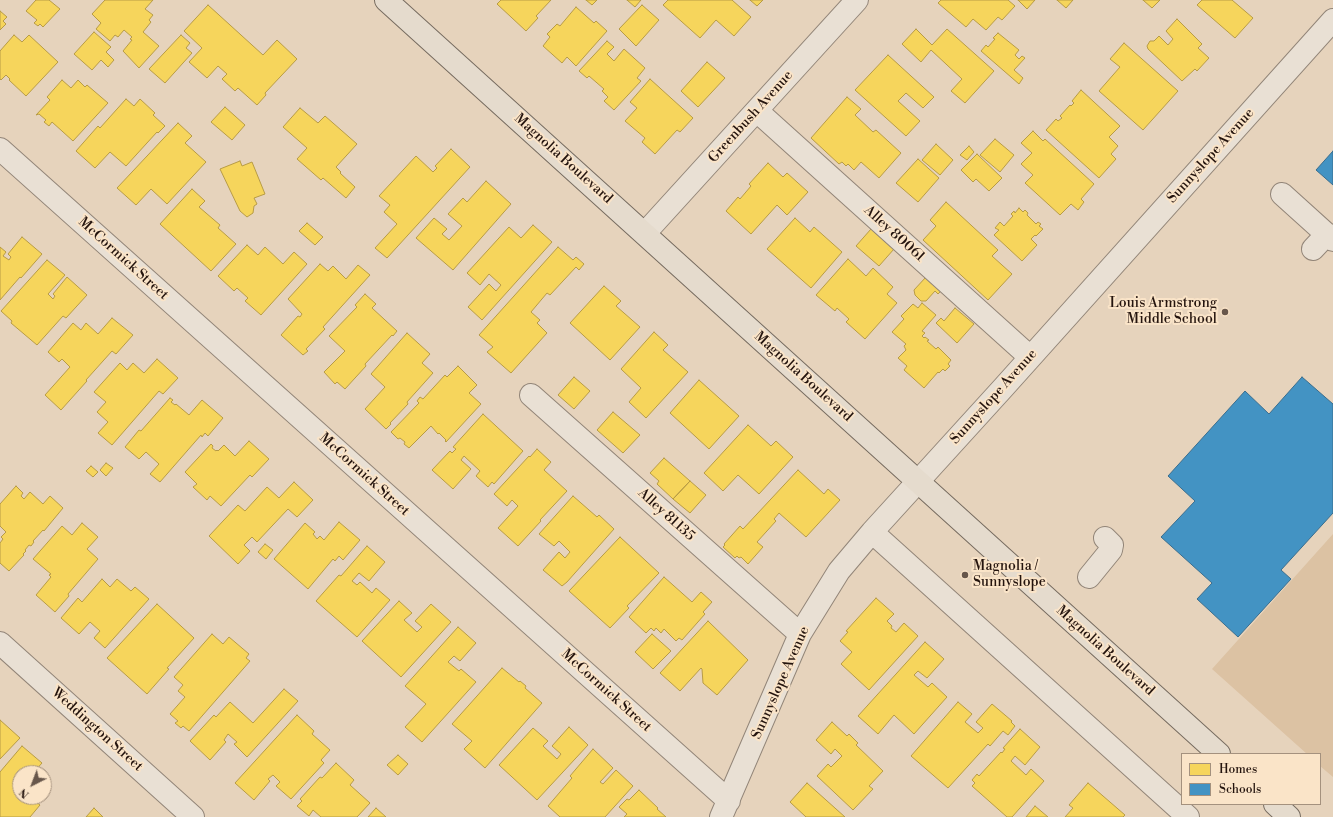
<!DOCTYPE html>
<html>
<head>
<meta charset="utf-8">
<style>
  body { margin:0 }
  #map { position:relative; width:1333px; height:817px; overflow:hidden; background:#e6d3bc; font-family:"Libre Bodoni",serif }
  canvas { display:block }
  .legend { position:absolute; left:1181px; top:753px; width:140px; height:52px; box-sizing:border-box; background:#fae4c8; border:1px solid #a4917e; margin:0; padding:5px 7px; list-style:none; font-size:12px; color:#24140e }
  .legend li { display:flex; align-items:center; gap:8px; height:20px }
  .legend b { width:20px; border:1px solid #a4917e }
  .north { position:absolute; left:12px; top:765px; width:40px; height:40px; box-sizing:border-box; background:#fae4c8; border:1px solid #a4917e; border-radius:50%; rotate:222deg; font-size:11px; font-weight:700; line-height:16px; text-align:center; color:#24140e }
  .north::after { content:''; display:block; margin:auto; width:14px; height:18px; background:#68574b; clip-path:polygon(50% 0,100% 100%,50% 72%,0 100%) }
</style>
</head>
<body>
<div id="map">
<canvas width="1333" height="817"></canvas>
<ul class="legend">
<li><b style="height:11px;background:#f6d55c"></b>Homes</li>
<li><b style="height:11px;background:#4393c3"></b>Schools</li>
</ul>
<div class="north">N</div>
</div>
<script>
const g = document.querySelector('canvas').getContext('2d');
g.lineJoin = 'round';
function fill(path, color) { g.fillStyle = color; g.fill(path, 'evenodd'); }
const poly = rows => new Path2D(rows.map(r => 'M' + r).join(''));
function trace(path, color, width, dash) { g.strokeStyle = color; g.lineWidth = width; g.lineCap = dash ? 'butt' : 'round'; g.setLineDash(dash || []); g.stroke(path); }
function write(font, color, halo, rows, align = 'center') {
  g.font = font + ' "Libre Bodoni",serif'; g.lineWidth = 4; g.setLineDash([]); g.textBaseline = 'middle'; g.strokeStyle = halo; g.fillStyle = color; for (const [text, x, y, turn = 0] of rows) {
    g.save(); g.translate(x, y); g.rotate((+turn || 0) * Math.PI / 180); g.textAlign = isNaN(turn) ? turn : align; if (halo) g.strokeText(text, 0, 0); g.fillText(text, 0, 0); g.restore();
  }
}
fill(poly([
  [1333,534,1333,777,1320,766,1320,754,1307,754,1212,669]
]), '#dcc2a3');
const homes = poly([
  [36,0,49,0,60,9,43,27,40,24,38,26,34,23,37,20,26,11,36,0],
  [105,0,153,0,145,9,153,15,149,20,151,22,143,32,159,46,139,68,123,51,132,40,130,39,132,37,124,30,118,37,115,35,110,41,96,29,101,23,92,14,105,0],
  [501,0,551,0,536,16,538,18,526,31,497,4,501,0],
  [586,0,597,0,592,5,586,0],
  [627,0,641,0,635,7,627,0],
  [668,0,732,0,751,17,734,36,716,20,700,38,663,5,668,0],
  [750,0,763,0,757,6,750,0],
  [941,0,1008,0,1015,6,1002,20,998,17,986,30,973,19,966,27,938,3,941,0],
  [1018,0,1035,0,1027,9,1018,0],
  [1057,0,1073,0,1066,8,1057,0],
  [1143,0,1160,0,1152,8,1143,0],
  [1202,0,1232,0,1253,18,1235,38,1197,5,1202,0],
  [208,5,263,55,277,40,297,59,265,93,266,95,257,105,238,88,235,91,222,79,227,74,218,66,207,78,189,62,202,48,184,31,208,5],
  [642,5,659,20,636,46,619,29,642,5],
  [576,7,594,23,596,21,607,31,576,66,567,57,562,63,543,46,550,37,547,34,557,24,560,26,576,7],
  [0,11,7,17,3,21,6,24,0,30,0,11],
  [1177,19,1202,44,1198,48,1209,58,1197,71,1195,69,1182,81,1148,49,1147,46,1150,41,1154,41,1159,36,1168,45,1173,39,1166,31,1177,19],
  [916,29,932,45,947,29,994,71,965,103,951,91,962,79,931,50,921,62,902,44,916,29],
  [94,32,111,47,106,52,114,60,108,67,101,60,92,70,74,54,94,32],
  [998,33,1019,50,1015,55,1019,59,1022,56,1025,58,1014,70,1023,78,1019,84,981,51,986,45,988,47,995,39,993,38,998,33],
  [14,35,22,42,29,35,58,62,26,96,9,80,10,79,6,75,1,80,0,79,0,51,14,35],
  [181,35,190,43,186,48,192,53,165,83,149,69,181,35],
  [607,41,614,47,607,54,614,61,624,49,645,68,637,78,641,81,614,110,604,101,608,97,602,91,604,89,589,76,587,78,579,71,607,41],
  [1124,43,1178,91,1143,130,1099,91,1120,67,1110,59,1124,43],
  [888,55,934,97,923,108,906,93,898,101,920,121,906,136,855,90,888,55],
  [707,62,725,78,698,107,681,91,707,62],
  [650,79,693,118,680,132,677,130,655,154,642,142,645,138,625,121,637,108,630,102,650,79],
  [62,80,71,88,78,80,85,87,87,85,108,103,73,141,52,122,49,126,44,122,46,120,39,114,36,115,50,100,47,97,62,80],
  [1081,90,1120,126,1109,137,1118,146,1111,154,1116,159,1099,178,1046,130,1056,119,1058,121,1062,118,1060,116,1070,105,1071,106,1074,103,1072,101,1081,90],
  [847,97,861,109,855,115,873,132,876,130,901,153,879,178,861,162,854,170,848,164,846,166,842,162,839,164,811,138,847,97],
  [126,99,134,106,140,99,155,113,153,115,165,126,158,133,157,132,126,166,110,152,95,168,76,151,98,126,100,128,126,99],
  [225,107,245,125,232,140,211,122,225,107],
  [300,108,318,123,325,116,357,144,336,167,341,172,340,173,355,187,346,198,323,178,321,180,297,159,307,148,283,127,300,108],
  [178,123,192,136,185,143,206,162,167,204,151,189,136,205,117,188,178,123],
  [1033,131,1043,141,1045,139,1094,184,1081,199,1084,202,1078,210,1071,204,1060,215,1025,183,1033,175,1021,164,1032,153,1021,143,1033,131],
  [995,139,1014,155,1000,172,980,155,995,139],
  [936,144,953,160,940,175,922,160,936,144],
  [969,146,974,152,967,160,960,155,969,146],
  [451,149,470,167,387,258,375,248,397,224,384,212,390,205,379,196,416,156,433,172,437,168,435,166,451,149],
  [977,154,1002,178,989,191,976,179,973,182,961,170,977,154],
  [918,159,939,178,918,202,896,183,918,159],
  [240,161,242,166,252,162,265,194,254,198,257,204,254,206,253,213,247,217,240,211,220,169,240,161],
  [768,163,783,177,787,173,808,192,787,215,777,205,751,234,726,211,738,197,740,199,751,186,749,184,768,163],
  [486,181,511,204,453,270,416,238,434,218,447,229,442,234,449,240,462,226,448,214,463,198,467,202,486,181],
  [192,189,205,201,199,207,220,225,218,228,236,244,211,271,160,224,192,189],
  [946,202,998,250,992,256,1012,274,988,300,923,240,936,226,930,220,946,202],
  [1019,208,1023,212,1025,210,1028,213,1027,215,1036,224,1038,222,1041,224,1039,226,1043,229,1036,236,1035,235,1031,239,1037,245,1022,261,994,235,999,230,995,228,1000,222,1004,226,1013,216,1011,214,1014,211,1015,213,1019,208],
  [795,218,810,232,814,227,842,252,811,288,767,249,795,218],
  [307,223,323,237,315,245,299,231,307,223],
  [533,225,552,242,482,320,468,307,489,284,496,291,501,285,489,274,480,285,467,273,509,227,521,238,533,225],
  [871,229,894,249,879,266,856,246,871,229],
  [22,237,42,254,21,278,20,277,0,300,0,247,6,252,3,256,9,260,11,257,8,254,22,237],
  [247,245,258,255,265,247,283,264,294,252,307,264,261,315,245,301,248,298,237,288,234,291,218,276,247,245],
  [558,247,573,260,576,257,584,264,579,270,576,267,550,295,547,293,531,312,540,320,537,323,547,333,511,373,487,352,493,347,479,335,558,247],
  [848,259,866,276,873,268,893,287,887,294,897,303,865,339,846,322,849,319,837,308,835,311,816,295,848,259],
  [47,260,65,275,48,294,53,299,55,296,53,294,67,277,87,295,66,318,63,316,37,345,11,323,12,321,1,311,47,260],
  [320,264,328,271,333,266,346,279,358,265,370,275,323,327,325,329,306,349,308,351,303,355,281,335,298,316,300,317,302,314,288,299,320,264],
  [926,277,942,290,938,294,935,291,926,301,921,301,915,295,914,290,926,277],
  [604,286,621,301,616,306,640,327,610,360,570,323,604,286],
  [365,294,376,304,372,308,397,331,393,336,392,335,365,364,366,366,345,389,337,382,335,384,324,372,345,351,329,336,357,307,355,305,365,294],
  [922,303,936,315,922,331,925,333,922,336,924,338,925,337,929,340,927,341,936,349,938,347,951,360,948,364,950,366,945,371,943,369,939,373,938,372,924,388,904,370,907,366,898,358,906,350,904,346,906,344,892,332,904,319,901,316,913,304,918,308,922,303],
  [955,308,974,324,957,343,936,323,941,318,944,321,955,308],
  [112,318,133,335,116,354,112,351,86,380,87,381,61,410,45,395,70,367,62,359,59,362,48,352,73,323,81,330,86,323,98,334,112,318],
  [654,332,668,345,663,350,688,372,646,418,629,402,641,388,621,369,654,332],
  [407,333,430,354,422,363,433,373,407,402,408,404,390,423,391,424,386,429,365,409,385,387,371,374,407,333],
  [157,359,178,378,163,394,159,391,112,445,98,433,108,422,97,412,106,402,94,392,120,363,127,370,133,363,144,373,157,359],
  [458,366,477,385,469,393,481,404,446,442,445,441,446,440,439,433,438,434,431,426,409,448,404,444,405,442,400,438,398,439,391,432,419,403,417,401,420,397,423,399,445,375,447,377,458,366],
  [574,377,590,391,574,409,558,395,574,377],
  [699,380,739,416,709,449,670,413,699,380],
  [170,398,173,400,171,402,175,405,176,404,189,415,202,400,223,418,208,436,205,433,202,437,201,435,160,482,150,474,159,464,146,452,139,459,125,447,139,430,141,431,170,398],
  [613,412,640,435,623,453,597,430,613,412],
  [483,414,523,451,494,484,492,482,488,487,476,476,480,471,464,456,461,460,471,469,453,489,432,470,450,451,452,453,456,449,453,447,483,414],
  [748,425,771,446,776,441,793,457,759,494,738,475,723,491,704,473,748,425],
  [249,441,269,459,252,477,250,475,221,506,210,496,207,500,193,487,197,484,185,472,211,444,213,446,212,448,216,451,217,450,218,451,224,445,235,456,249,441],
  [537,449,551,462,544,470,567,491,540,520,541,521,518,546,498,528,518,506,512,500,507,506,494,494,529,456,530,457,537,449],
  [664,458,690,481,673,499,657,484,659,481,650,473,664,458],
  [106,463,113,468,106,476,100,470,106,463],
  [91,466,98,472,93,477,86,471,91,466],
  [798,470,824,494,828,489,840,500,806,537,779,513,774,519,776,521,757,542,763,547,748,564,741,557,739,558,737,556,735,558,723,547,725,545,724,544,740,526,743,529,798,470],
  [690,481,706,495,690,513,673,499,690,481],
  [294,482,313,500,297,517,288,509,257,542,252,537,244,545,250,551,238,564,209,536,238,505,245,511,267,487,279,498,294,482],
  [16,486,23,493,21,496,24,499,30,492,43,504,50,496,63,508,44,531,43,530,33,541,34,542,31,546,29,545,25,550,26,551,23,554,24,555,9,571,0,563,0,543,3,539,1,537,6,532,0,526,0,504,16,486],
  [573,496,597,517,599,515,614,529,567,582,562,586,543,570,559,552,565,558,570,552,559,541,554,546,539,534,573,496],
  [339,522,360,540,343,560,339,556,335,561,333,559,308,589,274,559,305,523,315,532,313,534,317,539,320,536,324,540,339,522],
  [82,523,98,537,87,549,98,559,68,594,69,596,55,612,36,595,51,577,49,575,51,574,33,559,62,526,72,535,82,523],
  [620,537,659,573,627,606,629,608,610,628,569,591,620,537],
  [265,544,273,550,266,559,258,552,265,544],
  [367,546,385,562,369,581,359,573,352,581,357,585,360,582,372,593,376,588,390,600,357,637,316,601,339,575,341,576,367,546],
  [664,577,692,602,701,592,712,602,703,612,705,614,682,640,679,638,676,641,664,629,661,633,656,628,654,631,651,628,646,633,629,617,664,577],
  [102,579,110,587,117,579,131,591,135,587,149,599,105,648,94,638,100,631,90,622,79,634,61,618,78,598,82,602,102,579],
  [876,598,894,614,887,621,892,626,891,628,896,632,904,623,918,636,869,690,841,664,852,652,840,641,848,632,846,631,876,598],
  [399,601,412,613,404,620,417,632,422,627,415,621,431,604,451,622,401,677,362,641,399,601],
  [157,604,194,638,167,668,169,669,147,694,107,658,157,604],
  [708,621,748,660,717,695,703,683,702,669,701,668,680,691,660,673,708,621],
  [458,627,476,643,460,661,454,656,448,662,459,671,461,669,476,682,422,742,405,727,426,704,405,686,458,627],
  [212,634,223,644,229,637,249,654,246,658,250,661,189,731,183,726,181,728,175,723,178,721,170,714,185,697,178,691,183,685,174,677,212,634],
  [652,634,671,651,653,669,635,652,652,634],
  [925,642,944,659,927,678,918,671,914,675,928,687,932,683,947,697,914,734,894,715,878,734,858,716,925,642],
  [502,668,519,682,520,681,526,686,525,688,542,703,485,768,464,749,472,741,452,724,502,668],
  [284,689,298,701,247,757,234,744,237,742,228,734,224,740,226,742,210,760,190,741,214,715,216,717,230,702,253,723,284,689],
  [958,702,972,714,965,722,978,733,983,728,976,722,992,704,1012,721,1011,722,1015,726,1008,735,1003,731,990,746,988,744,948,788,911,756,958,702],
  [297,715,314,731,312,734,330,750,321,760,324,763,291,799,276,786,280,782,273,775,268,779,270,781,254,800,235,783,297,715],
  [0,720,20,738,0,759,0,720],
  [832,722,847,736,849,734,858,743,856,745,883,771,869,786,873,789,853,810,817,776,828,764,831,767,842,756,835,749,831,754,816,740,832,722],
  [569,727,588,745,537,800,499,765,533,728,548,741,543,746,557,759,561,754,552,746,569,727],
  [1020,729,1040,747,1025,765,1015,756,1011,761,1026,775,1031,769,1044,781,1012,817,1007,817,972,786,975,783,972,780,977,774,979,776,1001,752,1002,753,1005,749,1003,748,1020,729],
  [22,746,42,763,33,773,20,773,20,779,15,785,20,789,20,797,30,797,40,805,30,817,0,817,0,772,22,746],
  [593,749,613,768,600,782,603,784,616,770,633,786,605,817,560,817,548,806,572,778,570,776,593,749],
  [398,755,408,764,398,775,387,765,398,755],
  [336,763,354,780,350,785,370,803,357,817,321,817,313,810,309,816,297,806,302,801,300,799,320,777,322,778,336,763],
  [807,783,845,817,806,817,790,802,807,783],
  [1088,783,1125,815,1123,817,1065,817,1073,808,1069,805,1088,783],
  [639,790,658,808,657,809,666,817,624,817,627,814,619,807,627,799,629,800,639,790],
  [1035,806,1048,817,1026,817,1035,806],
  [94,808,103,817,86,817,94,808],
  [376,808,386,817,368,817,376,808]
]);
fill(homes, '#f6d55c');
trace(homes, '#b79b45', 1);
const schools = poly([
  [1333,151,1333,185,1316,170,1333,151],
  [1302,377,1333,404,1333,513,1281,570,1291,579,1238,637,1197,599,1212,583,1161,537,1195,501,1168,476,1245,391,1269,414,1302,377]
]);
fill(schools, '#4393c3');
trace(schools, '#3a6d8d', 1);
const minor = poly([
  [757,111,1030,357],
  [0,149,729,801],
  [1282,194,1333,240],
  [645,233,857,0],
  [1313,249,1327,234],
  [531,395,800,634],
  [872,532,1188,817],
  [1089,577,1111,550,1112,545,1105,538],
  [0,643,193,817],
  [721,817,800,634,839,571,872,532,1003,388,1333,20]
]);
const major = poly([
  [386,0,1219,754],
  [1275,804,1289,817]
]);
trace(minor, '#928578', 24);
trace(major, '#776c60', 24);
trace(minor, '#e9e0d4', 22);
trace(major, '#e5dbcd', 22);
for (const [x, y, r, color] of [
  [1225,312,4,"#68574b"],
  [965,575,4,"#68574b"]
]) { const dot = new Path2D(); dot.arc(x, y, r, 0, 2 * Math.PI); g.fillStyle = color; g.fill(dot); trace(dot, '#fae4c8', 1.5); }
write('14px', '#24140e', '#fae4c8', [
  ["Greenbush Avenue",751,117,-48],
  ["Sunnyslope Avenue",1211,156,-48],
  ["Magnolia Boulevard",563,159,42],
  ["Alley 80061",894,234,42],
  ["McCormick Street",123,259,42],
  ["Magnolia Boulevard",803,377,42],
  ["Sunnyslope Avenue",994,397,-48],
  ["McCormick Street",364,475,42],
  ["Alley 81135",666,515,42],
  ["Magnolia Boulevard",1105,651,42],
  ["Sunnyslope Avenue",781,683,-66],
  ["McCormick Street",606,691,42],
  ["Weddington Street",97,730,42]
]);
write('14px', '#24140e', '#fae4c8', [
  ["Louis Armstrong",1217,304],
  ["Middle School",1217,320],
  ["Magnolia /",973,567,"left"],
  ["Sunnyslope",973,583,"left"]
], 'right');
</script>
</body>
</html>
